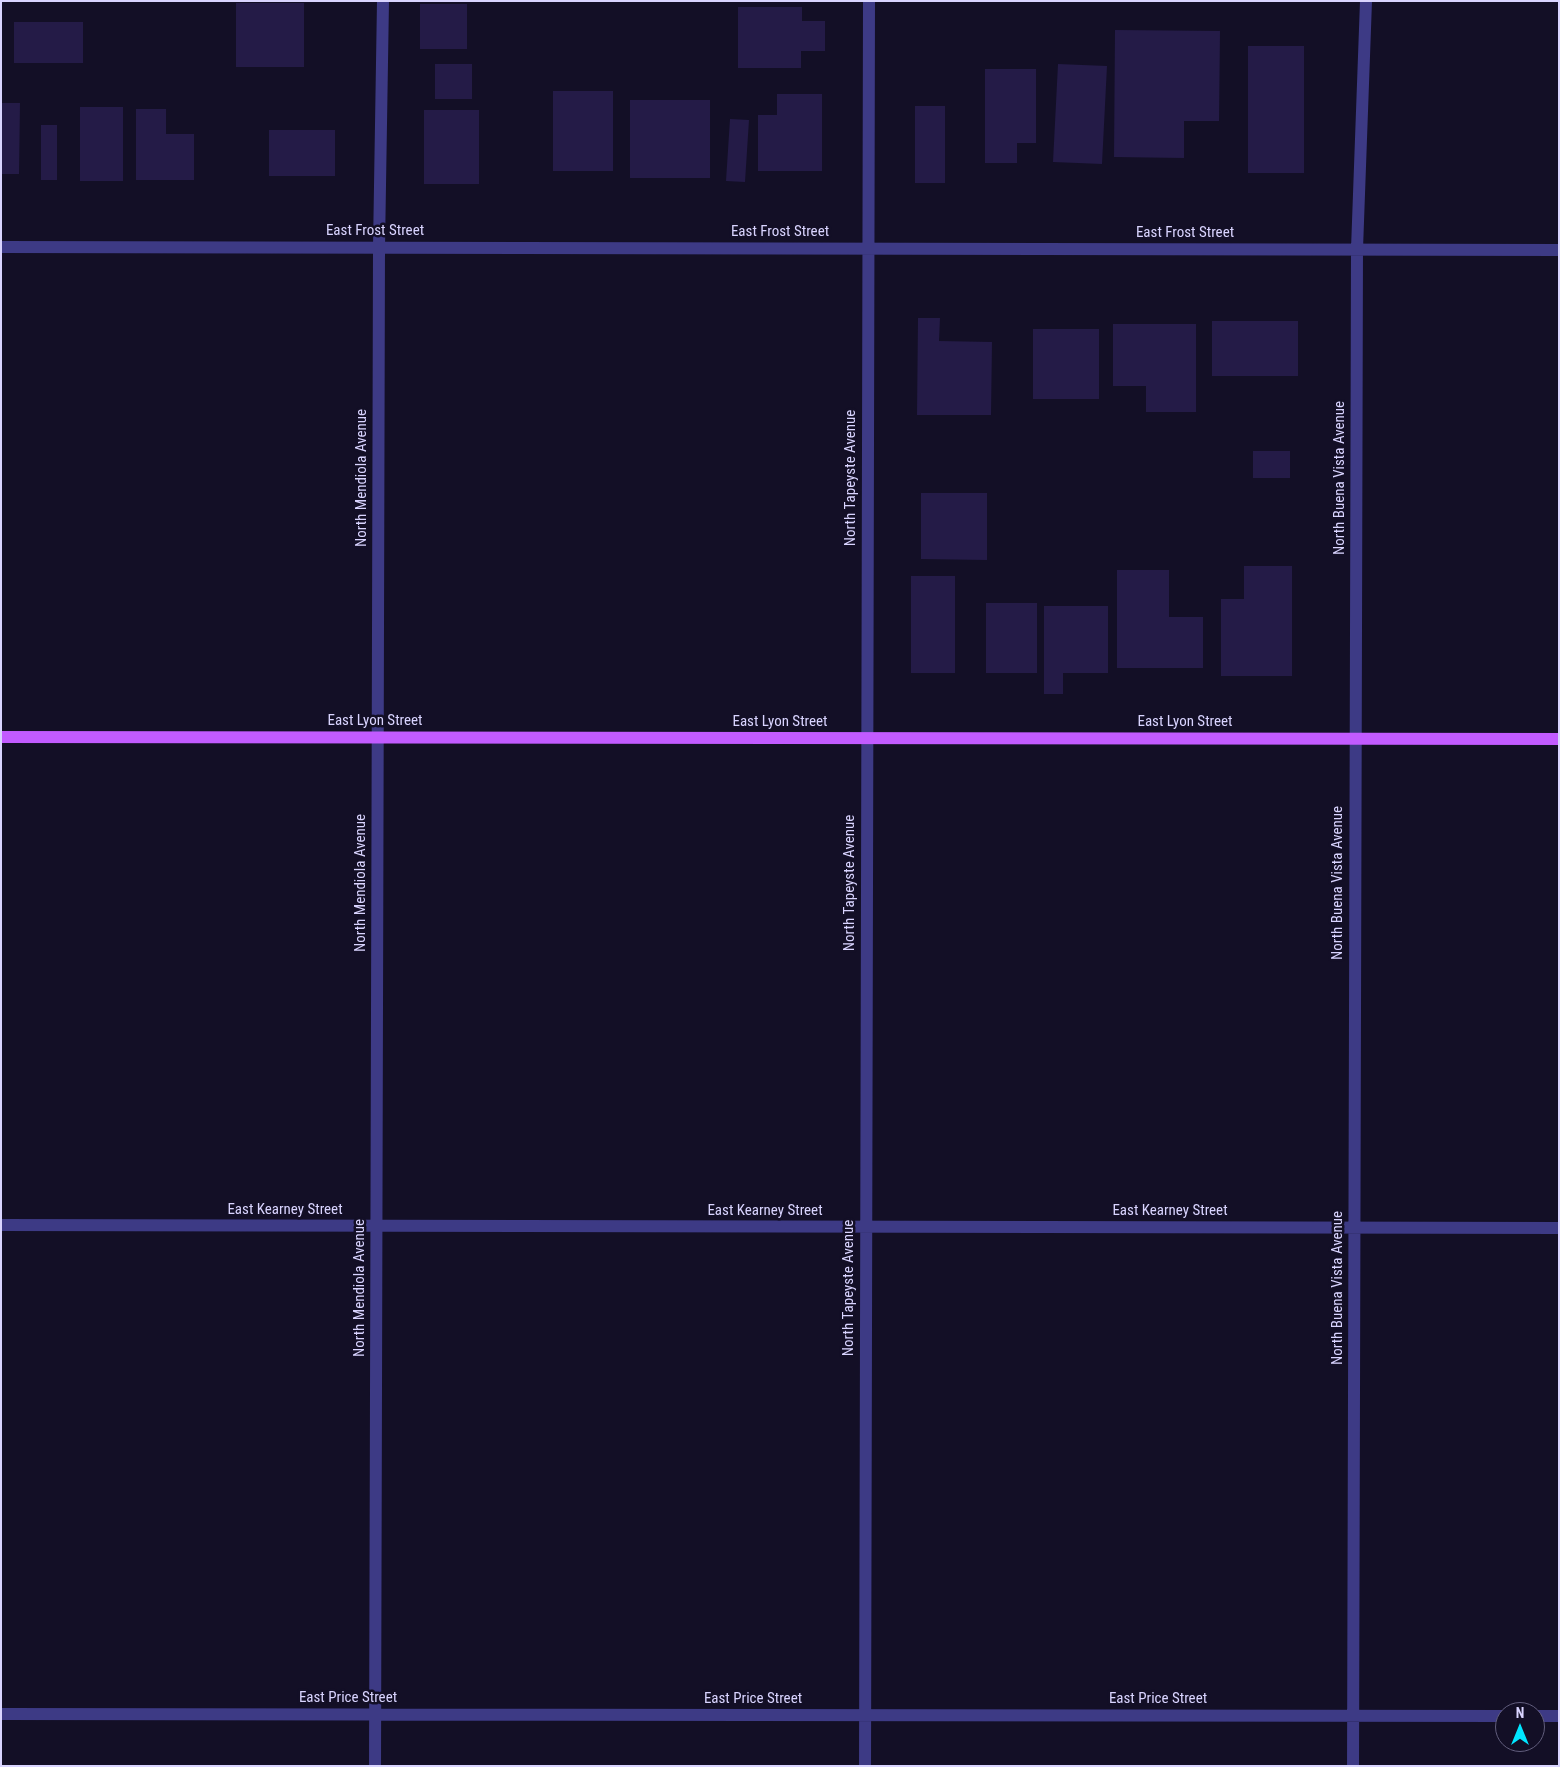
<!DOCTYPE html>
<html>
<head>
<meta charset="utf-8">
<style>
  body { margin:0 }
  #map { position:relative; width:1560px; height:1767px; overflow:hidden; background:#130f26; font-family:"Roboto Condensed",sans-serif }
  canvas { display:block }
  .frame { position:absolute; inset:0; border:2px solid #d9d4ff; pointer-events:none }
  .north { position:absolute; left:1495px; top:1702px; width:50px; height:50px; box-sizing:border-box; background:#130f26; border:1px solid #625e7d; border-radius:50%; rotate:0deg; font-size:14px; font-weight:700; line-height:20px; text-align:center; color:#d9d4ff }
  .north::after { content:''; display:block; margin:auto; width:18px; height:22px; background:#00e5ff; clip-path:polygon(50% 0,100% 100%,50% 72%,0 100%) }
</style>
</head>
<body>
<div id="map">
<canvas width="1560" height="1767"></canvas>
<div class="frame"></div>
<div class="north">N</div>
</div>
<script>
const g = document.querySelector('canvas').getContext('2d');
g.lineJoin = 'round';
function fill(path, color) { g.fillStyle = color; g.fill(path, 'evenodd'); }
const poly = rows => new Path2D(rows.map(r => 'M' + r).join(''));
function trace(path, color, width, dash) { g.strokeStyle = color; g.lineWidth = width; g.lineCap = dash ? 'butt' : 'round'; g.setLineDash(dash || []); g.stroke(path); }
function write(font, color, halo, rows, align = 'center') {
  g.font = font + ' "Roboto Condensed",sans-serif'; g.lineWidth = 5; g.setLineDash([]); g.textBaseline = 'middle'; g.strokeStyle = halo; g.fillStyle = color; for (const [text, x, y, turn = 0] of rows) {
    g.save(); g.translate(x, y); g.rotate((+turn || 0) * Math.PI / 180); g.textAlign = isNaN(turn) ? turn : align; if (halo) g.strokeText(text, 0, 0); g.fillText(text, 0, 0); g.restore();
  }
}
fill(poly([
  [236,3,304,3,304,67,236,67],
  [420,4,467,4,467,49,420,49],
  [738,7,802,7,802,21,825,21,825,51,801,51,801,68,738,68],
  [14,22,83,22,83,63,14,63],
  [1115,30,1220,31,1219,121,1184,121,1184,158,1114,157],
  [1248,46,1304,46,1304,173,1248,173],
  [435,64,472,64,472,99,435,99],
  [1058,64,1107,66,1102,164,1053,162],
  [985,69,1036,69,1036,143,1017,143,1017,163,985,163],
  [553,91,613,91,613,171,553,171],
  [777,94,822,94,822,171,758,171,758,115,777,115],
  [630,100,710,100,710,178,630,178],
  [1,103,20,103,19,174,1,174],
  [915,106,945,106,945,183,915,183],
  [80,107,123,107,123,181,80,181],
  [136,109,166,109,166,134,194,134,194,180,136,180],
  [424,110,479,110,479,184,424,184],
  [730,119,749,120,745,182,726,181],
  [41,125,57,125,57,180,41,180],
  [269,130,335,130,335,176,269,176],
  [918,318,940,318,939,341,992,342,991,415,917,415],
  [1212,321,1298,321,1298,376,1212,376],
  [1113,324,1196,324,1196,412,1146,412,1146,386,1113,386],
  [1033,329,1099,329,1099,399,1033,399],
  [1253,451,1290,451,1290,478,1253,478],
  [921,493,987,493,987,560,921,559],
  [1244,566,1292,566,1292,676,1221,676,1221,599,1244,599],
  [1117,570,1169,570,1169,617,1203,617,1203,668,1117,668],
  [911,576,955,576,955,673,911,673],
  [986,603,1037,603,1037,673,986,673],
  [1044,606,1108,606,1108,673,1063,673,1063,694,1044,694]
]), '#241b47');
trace(poly([
  [1,247,1559,250],
  [1,1225,1559,1228],
  [1,1714,1505,1716],
  [1535,1716,1559,1716],
  [375,1766,379,247,383,1],
  [865,1766,869,1],
  [1353,1766,1357,249,1366,1]
]), '#3d3a85', 12);
trace(poly([
  [1,737,1559,739]
]), '#c25bff', 12);
write('15px', '#d9d4ff', '#130f26', [
  ["East Frost Street",375,231],
  ["East Frost Street",780,232],
  ["East Frost Street",1185,233],
  ["North Mendiola Avenue",362,478,-90],
  ["North Tapeyste Avenue",851,478,-90],
  ["North Buena Vista Avenue",1340,478,-90],
  ["East Lyon Street",375,721],
  ["East Lyon Street",780,722],
  ["East Lyon Street",1185,722],
  ["North Mendiola Avenue",361,883,-90],
  ["North Tapeyste Avenue",850,883,-90],
  ["North Buena Vista Avenue",1338,883,-90],
  ["East Kearney Street",285,1210],
  ["East Kearney Street",765,1211],
  ["East Kearney Street",1170,1211],
  ["North Mendiola Avenue",360,1288,-90],
  ["North Tapeyste Avenue",849,1288,-90],
  ["North Buena Vista Avenue",1338,1288,-90],
  ["East Price Street",348,1698],
  ["East Price Street",753,1699],
  ["East Price Street",1158,1699]
]);
</script>
</body>
</html>
